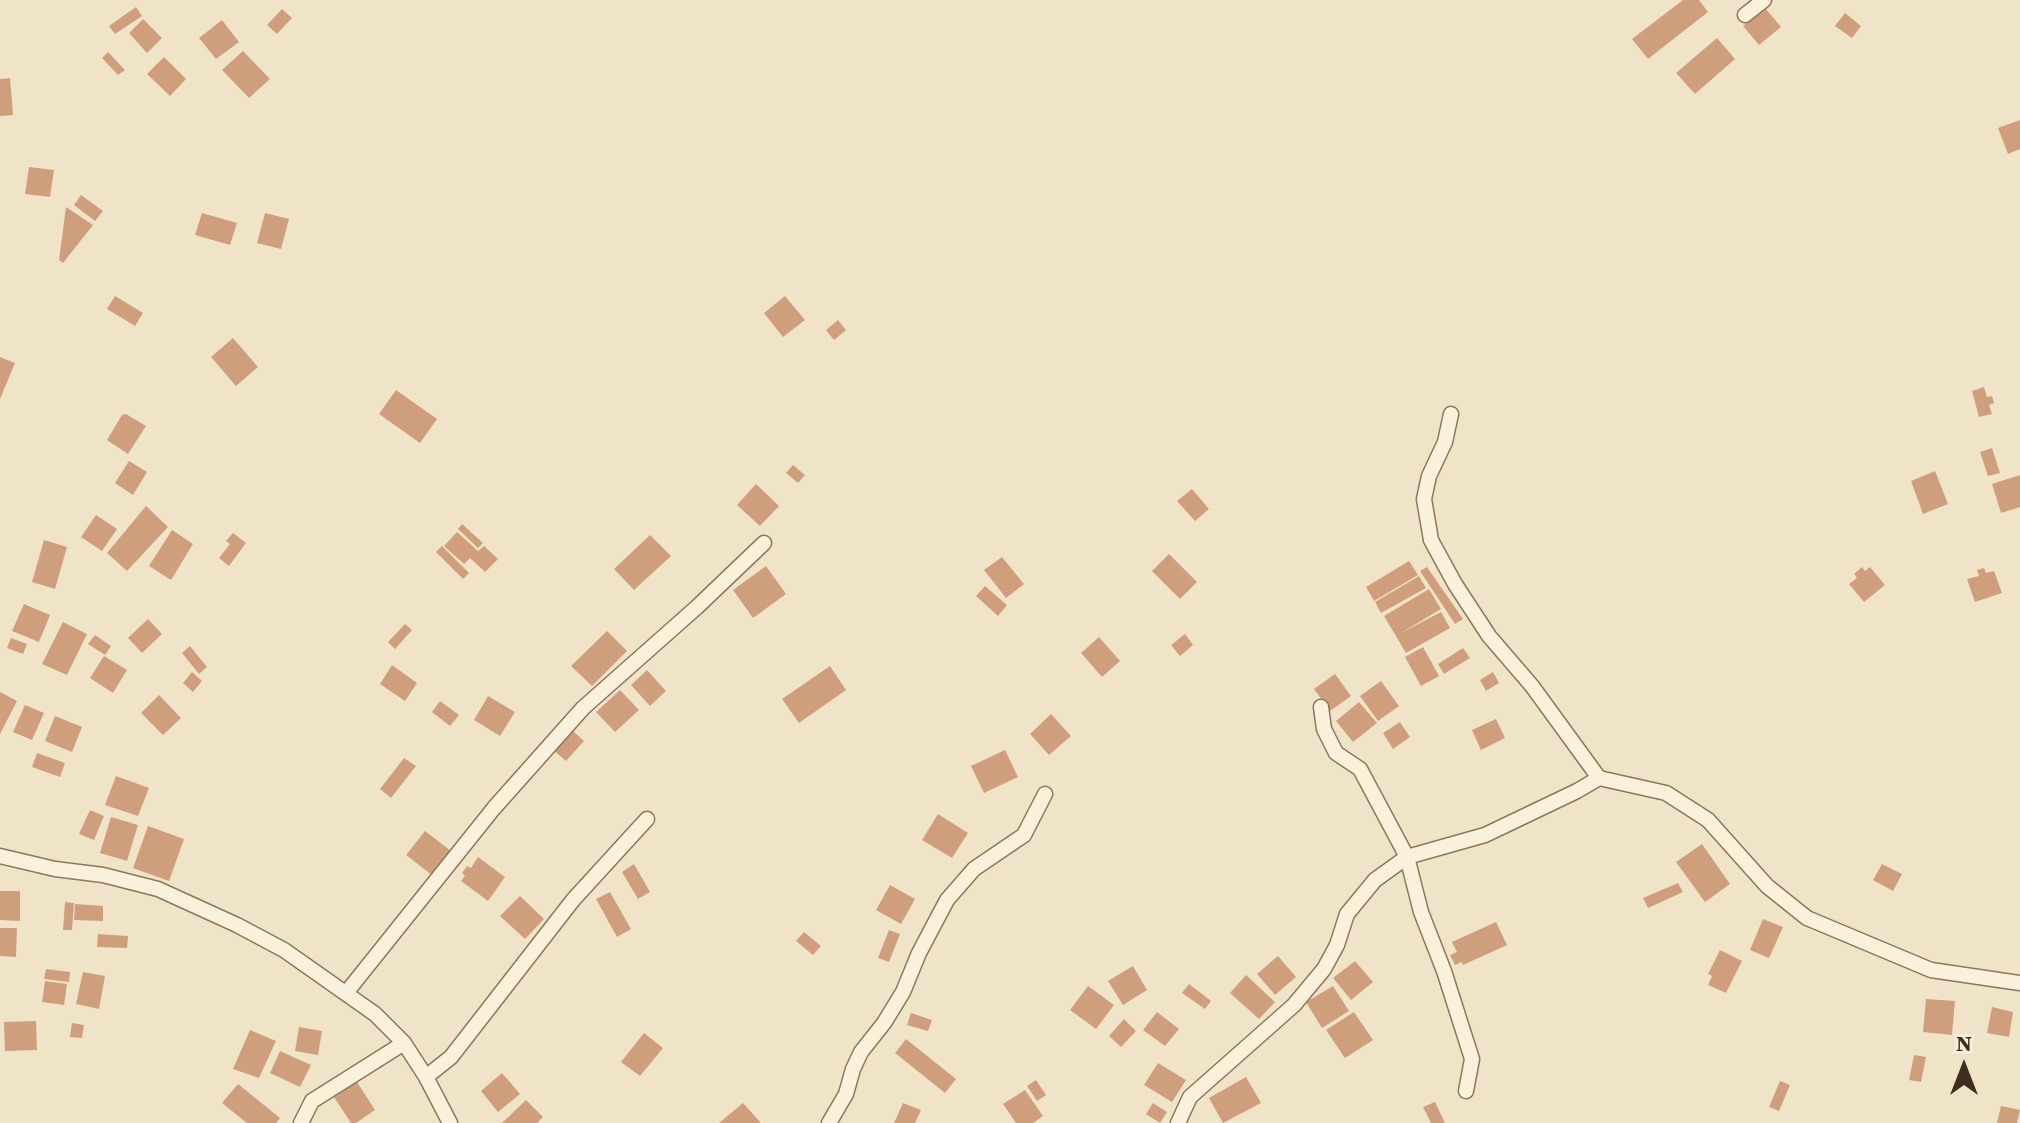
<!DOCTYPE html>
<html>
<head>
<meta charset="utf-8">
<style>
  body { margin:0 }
  #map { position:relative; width:2020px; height:1123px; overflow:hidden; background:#f0e4c8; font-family:"Source Serif 4",serif }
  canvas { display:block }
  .north { position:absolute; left:1924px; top:1027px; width:80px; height:80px; -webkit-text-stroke:6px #f7eed8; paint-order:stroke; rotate:0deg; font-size:22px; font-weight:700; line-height:32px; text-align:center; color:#3d2e20 }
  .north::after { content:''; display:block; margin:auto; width:28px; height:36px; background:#3d2e20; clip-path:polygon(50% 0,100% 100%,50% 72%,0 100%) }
</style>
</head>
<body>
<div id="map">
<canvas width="2020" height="1123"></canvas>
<div class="north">N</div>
</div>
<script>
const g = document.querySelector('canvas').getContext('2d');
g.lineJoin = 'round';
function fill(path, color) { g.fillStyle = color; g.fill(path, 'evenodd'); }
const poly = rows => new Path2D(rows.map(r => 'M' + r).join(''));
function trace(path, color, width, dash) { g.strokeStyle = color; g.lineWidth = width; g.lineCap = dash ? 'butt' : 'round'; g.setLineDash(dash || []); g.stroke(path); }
fill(poly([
  [1683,0,1699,0,1708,12,1648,59,1632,39],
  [136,7,142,16,115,34,109,26],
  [1765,8,1781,27,1759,45,1743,26],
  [282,9,292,18,277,34,267,25],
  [1845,13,1861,26,1852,38,1835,26],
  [143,19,162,38,147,53,129,33],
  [222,20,239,42,216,59,199,38],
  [1717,38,1735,59,1695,94,1676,73],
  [243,51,270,79,249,98,222,70],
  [108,52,125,70,118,75,102,58],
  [164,57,186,79,170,96,147,74],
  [10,78,13,115,0,116,0,79],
  [2020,120,2020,149,2008,154,1998,128],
  [29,167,54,170,50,197,25,194],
  [81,195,103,211,95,221,74,205],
  [66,207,93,225,63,263,59,260],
  [202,213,237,223,230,245,195,235],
  [265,213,289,219,281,249,257,243],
  [115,296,143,313,135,326,107,309],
  [785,296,805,320,783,337,764,313],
  [838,320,846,330,834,340,826,330],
  [233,338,258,367,236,386,211,357],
  [0,357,15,363,0,399],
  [1984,387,1987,397,1992,396,1994,403,1989,405,1992,414,1979,417,1972,391],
  [396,390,437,419,420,443,379,414],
  [126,414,146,426,128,454,107,440,122,415],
  [1992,448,2000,473,1988,476,1980,452],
  [129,461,147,472,133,495,115,483],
  [793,465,805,475,798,483,786,473],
  [1935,471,1948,504,1923,514,1911,481],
  [2020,475,2020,507,2001,513,1992,484],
  [756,484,779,506,760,526,737,505],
  [1192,489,1209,509,1195,521,1177,501],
  [146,506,168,527,127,571,107,553],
  [96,515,117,529,102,551,81,537],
  [462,524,483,543,478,548,458,529],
  [172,530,193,544,171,580,149,566],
  [457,532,478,551,484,546,498,559,485,572,470,558,464,564,444,546],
  [233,533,246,543,229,566,219,558,230,544,226,541],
  [650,535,671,556,634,590,614,569],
  [44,540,67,547,55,589,32,582],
  [442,546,469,573,463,579,436,552],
  [1169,554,1197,582,1180,599,1152,571],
  [1002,557,1024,584,1006,598,984,570],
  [1409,561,1418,575,1374,601,1366,587],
  [766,566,786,594,753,618,733,590],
  [1427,567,1463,619,1455,624,1420,571],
  [1862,567,1865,571,1870,567,1885,585,1864,602,1849,584,1857,578,1854,574],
  [1984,568,1986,573,1994,571,2002,593,1975,602,1967,579,1979,576,1977,570],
  [1419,576,1426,588,1381,613,1375,602],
  [985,586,1007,605,998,616,976,596],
  [1429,589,1441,609,1401,633,1441,612,1450,628,1406,653,1384,616],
  [24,604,50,615,39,642,12,631],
  [148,619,162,634,142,653,128,638],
  [63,622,87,634,67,675,42,664],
  [405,624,412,630,395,649,388,642],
  [607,631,627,651,592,686,571,666],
  [1185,634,1193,645,1180,656,1171,645],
  [95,635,111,646,105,655,88,644],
  [1099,637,1120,661,1102,677,1081,653],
  [11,638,27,644,23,654,7,648],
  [190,646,207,667,199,674,182,653],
  [1423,647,1439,676,1421,686,1405,657],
  [1463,648,1470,658,1444,674,1438,664],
  [104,656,127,670,113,693,90,678],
  [392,665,417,683,405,701,380,684],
  [830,666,846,690,799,723,782,699],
  [647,670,666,691,650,706,631,685],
  [192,672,202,681,193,692,183,683],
  [1493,672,1499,683,1486,691,1480,680],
  [1335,674,1351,696,1330,711,1314,689],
  [1381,681,1399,706,1378,721,1360,696],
  [620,690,639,710,615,732,596,712],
  [0,692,17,701,0,734],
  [159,695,181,718,163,735,141,713],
  [488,696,515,712,500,736,474,720],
  [440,701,459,715,450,726,432,712],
  [1359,702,1377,723,1353,742,1336,721],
  [25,705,44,713,32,740,13,732],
  [1051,714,1071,736,1049,755,1030,734],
  [55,716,82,727,72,752,45,741],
  [1496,719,1505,738,1481,750,1472,730],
  [1400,722,1410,737,1393,749,1383,733],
  [570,728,584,741,566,761,552,749],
  [1005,750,1018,777,984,793,971,766],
  [37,753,65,763,60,777,32,767],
  [404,758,416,766,391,798,380,789],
  [116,776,149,788,138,816,105,805],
  [90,810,104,816,94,840,79,834],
  [938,814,968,833,952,858,922,840],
  [111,817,138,825,127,861,100,853],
  [148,826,184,839,169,881,133,868],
  [425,831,451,851,432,875,406,855],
  [1702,844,1730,884,1705,902,1676,862],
  [478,857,505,877,488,901,461,881,465,876,462,873,467,866,471,868],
  [634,864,650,892,638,899,622,872],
  [1882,864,1902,874,1893,891,1873,880],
  [1678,883,1683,892,1648,908,1643,898],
  [890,885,915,899,901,924,876,910],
  [0,891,20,891,20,921,0,920],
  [610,892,631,929,617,937,596,899],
  [520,896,544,919,525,939,500,916],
  [65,902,74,903,72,930,63,930],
  [75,904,103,906,103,921,74,920],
  [1763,919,1783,927,1769,958,1750,950],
  [1496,922,1507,945,1463,965,1462,962,1455,965,1450,955,1457,952,1452,942],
  [0,928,17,928,16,957,0,956],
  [889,930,900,934,889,962,878,958],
  [804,932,821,946,813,955,796,941],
  [98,934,128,936,127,948,97,947],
  [1720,950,1742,961,1726,993,1708,985,1712,976,1708,974],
  [1278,956,1296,977,1275,995,1257,974],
  [1355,961,1373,982,1351,1000,1333,978],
  [1133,966,1147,990,1123,1005,1108,981],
  [46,969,70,972,69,982,44,979],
  [83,972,105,976,99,1009,76,1004],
  [1246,975,1275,1002,1259,1019,1230,993],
  [45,981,67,984,64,1005,42,1002],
  [1189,984,1211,1001,1205,1009,1182,993],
  [1088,986,1114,1005,1096,1029,1070,1010],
  [1333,986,1349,1011,1322,1028,1306,1002],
  [1926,999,1955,1001,1952,1035,1923,1032],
  [1992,1007,2013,1012,2009,1037,1987,1033],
  [1157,1012,1179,1029,1165,1046,1143,1030],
  [1354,1012,1373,1040,1345,1058,1326,1030],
  [911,1013,932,1020,928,1031,907,1025],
  [1124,1019,1136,1031,1121,1047,1109,1036],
  [36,1021,37,1050,5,1051,4,1022],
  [72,1023,84,1025,82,1038,70,1037],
  [299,1027,322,1031,318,1055,295,1051],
  [250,1030,276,1041,259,1078,233,1069],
  [644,1033,663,1048,640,1076,621,1062],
  [906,1039,956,1079,945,1093,895,1053],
  [280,1051,311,1065,300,1087,270,1073],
  [1914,1055,1926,1057,1921,1082,1909,1080],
  [1158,1063,1186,1080,1172,1102,1144,1085],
  [502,1073,520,1094,498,1112,481,1091],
  [1246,1077,1261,1103,1223,1123,1209,1098],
  [1036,1080,1046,1095,1037,1101,1027,1086],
  [1780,1081,1790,1085,1779,1111,1769,1107],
  [357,1082,375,1110,356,1123,351,1123,334,1097],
  [238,1084,280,1118,276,1123,247,1123,222,1103],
  [1025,1090,1043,1116,1033,1123,1016,1123,1003,1104],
  [526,1100,543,1117,537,1123,502,1123],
  [1435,1102,1445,1123,1431,1123,1423,1107],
  [743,1103,761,1123,719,1123],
  [903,1103,921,1110,915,1123,894,1123],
  [1153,1103,1167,1112,1160,1123,1146,1114],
  [2001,1106,2020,1110,2017,1123,1997,1123]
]), '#cf9f7d');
const minor = poly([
  [1745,15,1764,0],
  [1451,414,1445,442,1429,476,1424,499,1431,540,1455,584,1489,636,1532,686,1599,778],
  [1321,707,1324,729,1336,753,1360,769,1407,857,1421,912,1444,971,1472,1059,1466,1091],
  [0,856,55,869,103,875,158,889,237,925,284,950,375,1014,404,1043,426,1077,450,1123],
  [346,993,494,808,583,708,697,607,764,543],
  [426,1077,451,1057,573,900,647,819],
  [301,1123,312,1101,404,1043],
  [829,1123,846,1094,853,1069,861,1052,884,1023,903,992,919,953,947,900,974,869,1024,835,1045,794],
  [1178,1123,1190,1097,1294,1005,1324,969,1337,945,1347,914,1375,880,1407,857,1485,835,1577,791,1599,778,1666,793,1708,820,1767,886,1807,918,1931,970,2020,983]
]);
trace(minor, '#8d765c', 17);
trace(minor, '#faf1dc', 14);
</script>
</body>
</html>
